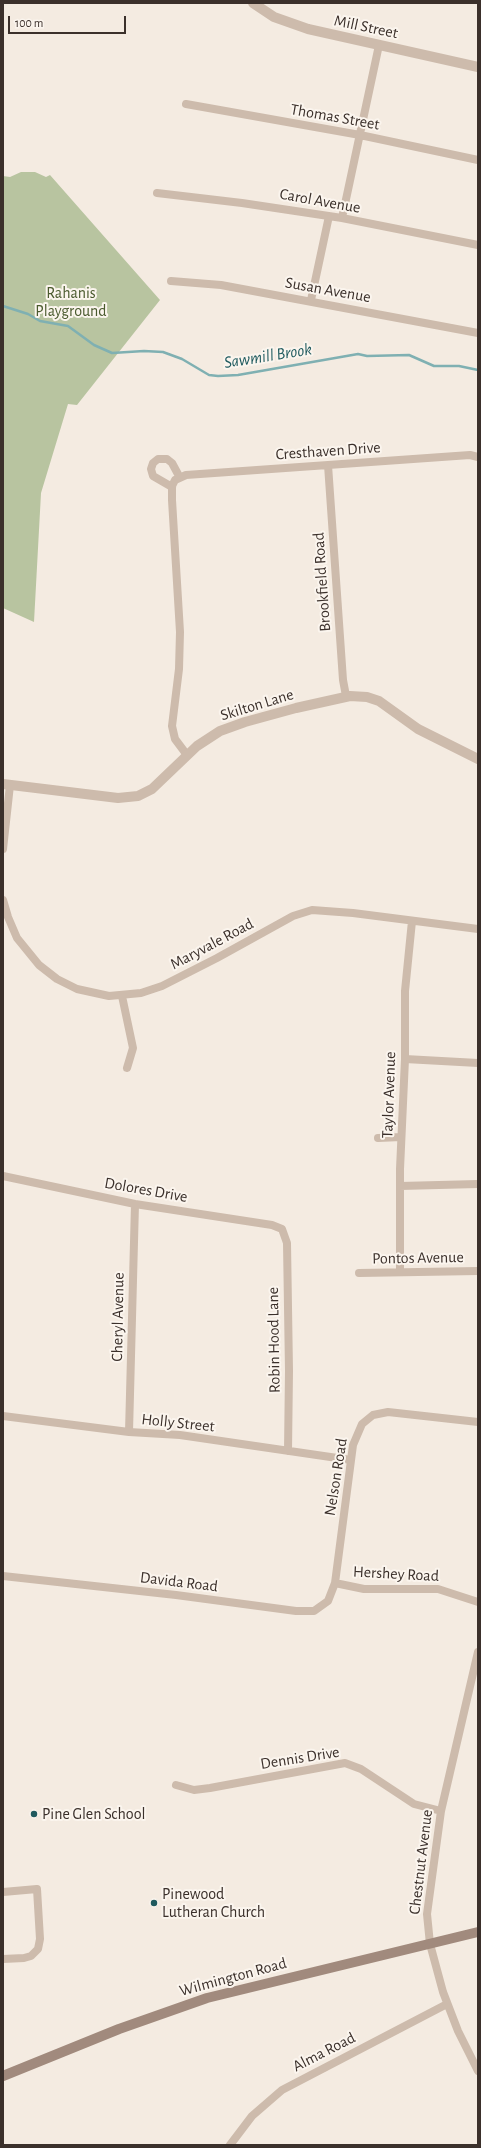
<!DOCTYPE html>
<html>
<head>
<meta charset="utf-8">
<style>
  body { margin:0 }
  #map { position:relative; width:481px; height:2148px; overflow:hidden; background:#f4ebe1; font-family:"Alegreya Sans",sans-serif }
  canvas { display:block }
  .frame { position:absolute; inset:0; border:4px solid #3b302b; pointer-events:none }
  .scale { position:absolute; left:8px; top:16px; width:118px; height:18px; box-sizing:border-box; border:2px solid #3b302b; border-top:0; padding-left:5px; font-size:12px; line-height:14px; white-space:nowrap; color:#3b302b; -webkit-text-stroke:3px #fbf5ee; paint-order:stroke }
</style>
</head>
<body>
<div id="map">
<canvas width="481" height="2148"></canvas>
<div class="frame"></div>
<div class="scale">100 m</div>
</div>
<script>
const g = document.querySelector('canvas').getContext('2d');
g.lineJoin = 'round';
function fill(path, color) { g.fillStyle = color; g.fill(path, 'evenodd'); }
const poly = rows => new Path2D(rows.map(r => 'M' + r).join(''));
function trace(path, color, width, dash) { g.strokeStyle = color; g.lineWidth = width; g.lineCap = dash ? 'butt' : 'round'; g.setLineDash(dash || []); g.stroke(path); }
function write(font, color, halo, rows, align = 'center') {
  g.font = font + ' "Alegreya Sans",sans-serif'; g.lineWidth = 4; g.setLineDash([]); g.textBaseline = 'middle'; g.strokeStyle = halo; g.fillStyle = color; for (const [text, x, y, turn = 0] of rows) {
    g.save(); g.translate(x, y); g.rotate((+turn || 0) * Math.PI / 180); g.textAlign = isNaN(turn) ? turn : align; if (halo) g.strokeText(text, 0, 0); g.fillText(text, 0, 0); g.restore();
  }
}
fill(poly([
  [21,172,35,172,46,177,50,175,160,300,77,405,68,404,41,493,34,622,3,608,3,176,10,177]
]), '#b8c4a0');
trace(poly([
  [3,306,28,314,40,321,68,326,94,345,112,353,144,351,163,352,182,359,209,375,218,376,238,375,358,354,367,356,409,355,434,366,459,366,478,370]
]), '#7fb0b2', 2.5);
trace(poly([
  [186,104,360,135,478,160],
  [157,193,242,203,342,218,478,245],
  [342,218,379,45],
  [171,281,221,285,478,333],
  [311,300,329,216],
  [328,465,343,680,346,696],
  [172,487,153,476,151,469,153,463,158,459,167,459,172,463,179,476],
  [187,755,175,739,172,726,179,669,180,632,172,500,172,486,175,480,186,475,470,455,478,457],
  [3,849,10,785],
  [3,900,8,917,17,938,39,965,57,979,77,989,109,996,141,993,162,986,217,958,293,916,312,910,353,913,478,929],
  [122,996,133,1048,127,1068],
  [405,1059,478,1063],
  [378,1138,401,1137],
  [3,1176,135,1204,272,1225,282,1229,287,1243,289,1371,288,1451],
  [400,1186,478,1184],
  [400,1271,400,1169,405,1059,405,991,412,921],
  [359,1273,478,1271],
  [3,1416,129,1432,180,1435,351,1460],
  [129,1432,135,1204],
  [3,1576,176,1595,296,1611,314,1611,328,1601,335,1583,353,1445,362,1424,373,1415,388,1412,478,1422],
  [335,1583,364,1589,438,1589,478,1602],
  [478,1652,441,1811,427,1914,430,1944,443,1992,458,2031,478,2071],
  [176,1785,194,1790,210,1788,345,1763,361,1769,414,1804,441,1811],
  [3,1892,37,1889,40,1939,38,1949,31,1956,24,1958,3,1959],
  [230,2145,252,2116,282,2090,447,2004]
]), '#cdbbac', 8);
trace(poly([
  [253,3,274,17,308,29,478,67],
  [3,784,118,798,138,796,152,789,197,746,220,731,245,722,296,708,350,696,367,697,379,701,418,729,478,759]
]), '#cdbbac', 10);
trace(poly([
  [3,2076,119,2029,207,1998,478,1932]
]), '#a18a7d', 10);
for (const [x, y, r, color] of [
  [34,1814,4,"#1f5a5e"],
  [154,1903,4,"#1f5a5e"]
]) { const dot = new Path2D(); dot.arc(x, y, r, 0, 2 * Math.PI); g.fillStyle = color; g.fill(dot); trace(dot, '#fbf5ee', 1.5); }
write('16px', '#3b302b', '#fbf5ee', [
  ["Mill Street",366,27,12],
  ["Thomas Street",335,117,10],
  ["Carol Avenue",320,201,10],
  ["Susan Avenue",328,290,10],
  ["Cresthaven Drive",328,451,-4],
  ["Brookfield Road",322,582,-94],
  ["Skilton Lane",257,705,-17],
  ["Maryvale Road",212,944,-28],
  ["Taylor Avenue",389,1095,-88],
  ["Dolores Drive",146,1190,10],
  ["Pontos Avenue",418,1258,-1],
  ["Cheryl Avenue",118,1317,-89],
  ["Robin Hood Lane",274,1340,-91],
  ["Holly Street",178,1423,6],
  ["Nelson Road",336,1477,-81],
  ["Hershey Road",396,1574,3],
  ["Davida Road",179,1582,7],
  ["Dennis Drive",300,1758,-9],
  ["Chestnut Avenue",421,1862,-83],
  ["Wilmington Road",233,1977,-15],
  ["Alma Road",324,2052,-27]
]);
write('16px', '#4a5a2e', '#fbf5ee', [
  ["Rahanis",71,293],
  ["Playground",71,311]
]);
write('16px', '#3b302b', '#fbf5ee', [
  ["Pine Glen School",42,1814],
  ["Pinewood",162,1894],
  ["Lutheran Church",162,1912]
], 'left');
write('italic 17px', '#1f5a5e', '#fbf5ee', [
  ["Sawmill Brook",268,356,-9]
]);
</script>
</body>
</html>
